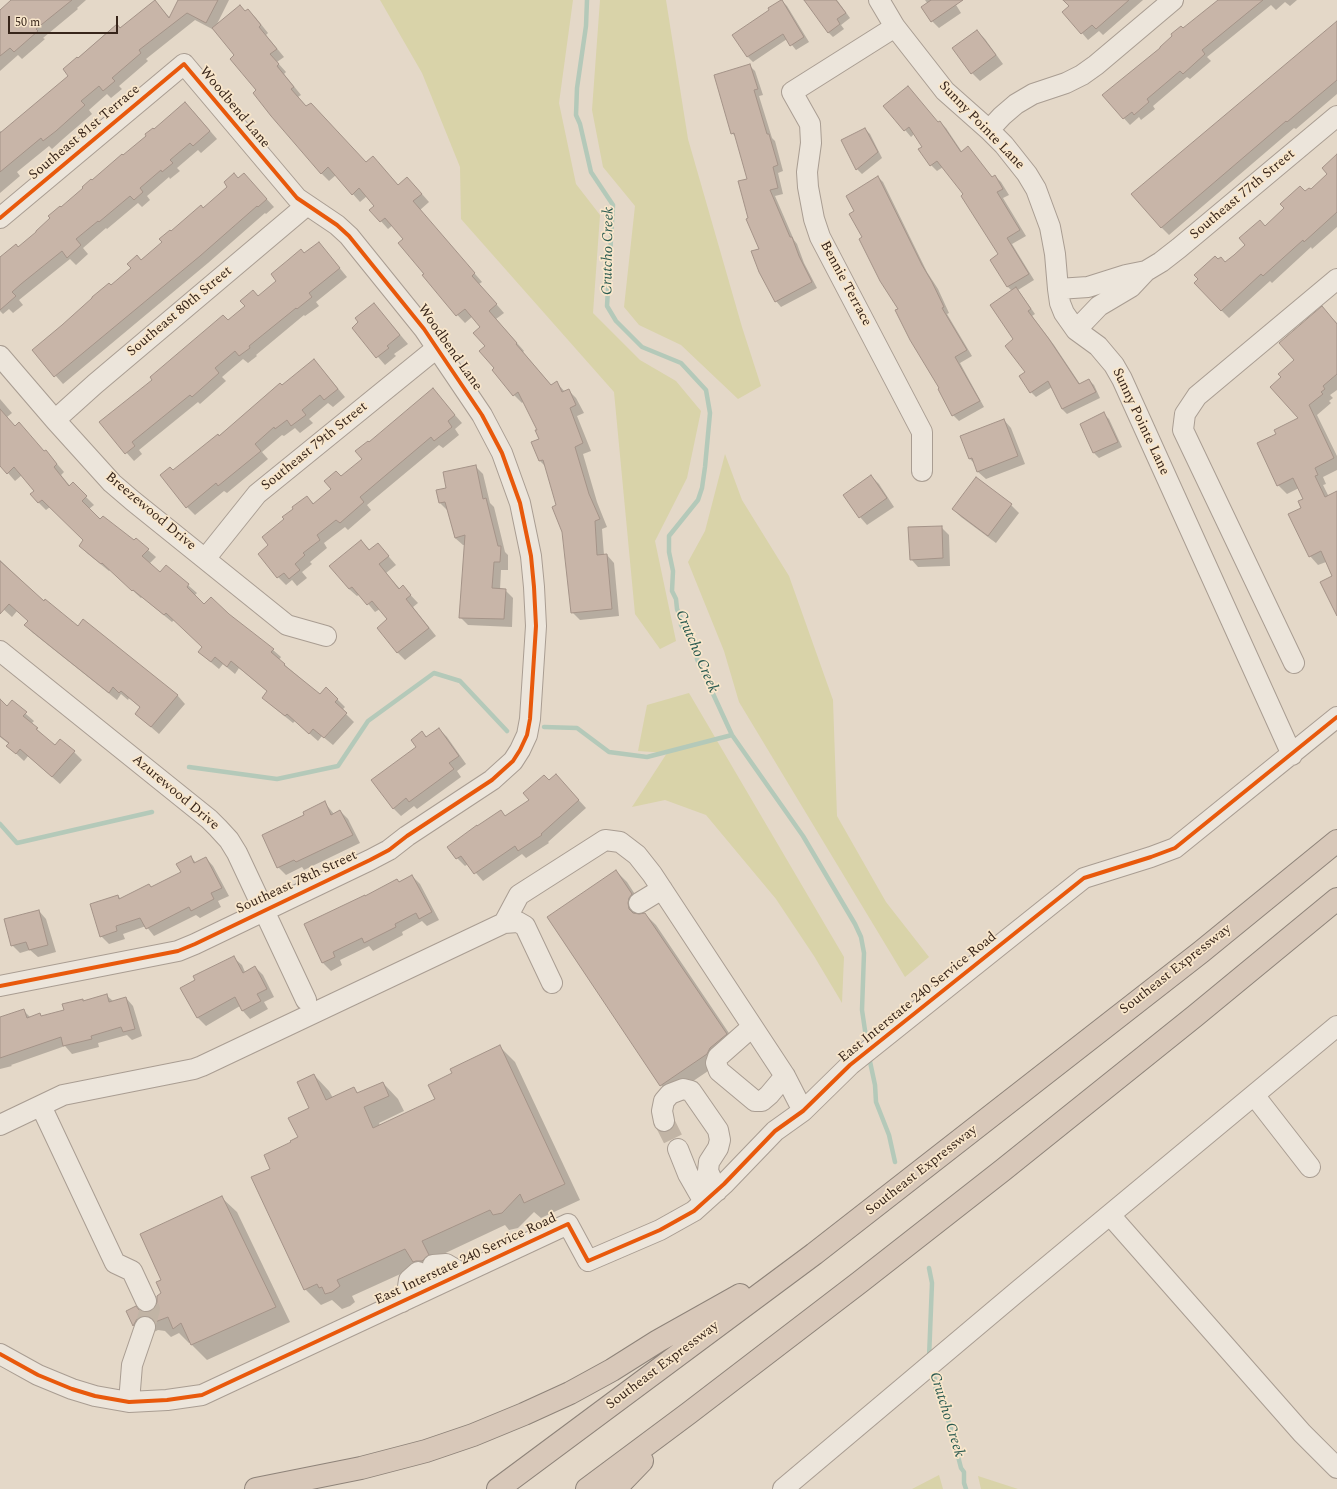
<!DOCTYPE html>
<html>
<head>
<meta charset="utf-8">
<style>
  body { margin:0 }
  #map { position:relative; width:1337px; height:1489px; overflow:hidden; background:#e4d8c8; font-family:Spectral,serif }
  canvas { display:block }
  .scale { position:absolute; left:8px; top:16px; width:110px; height:18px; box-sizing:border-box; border:2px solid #37251a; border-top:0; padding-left:5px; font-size:12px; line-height:14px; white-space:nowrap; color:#37251a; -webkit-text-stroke:3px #f8e6cb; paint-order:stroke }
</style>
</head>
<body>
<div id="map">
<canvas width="1337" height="1489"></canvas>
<div class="scale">50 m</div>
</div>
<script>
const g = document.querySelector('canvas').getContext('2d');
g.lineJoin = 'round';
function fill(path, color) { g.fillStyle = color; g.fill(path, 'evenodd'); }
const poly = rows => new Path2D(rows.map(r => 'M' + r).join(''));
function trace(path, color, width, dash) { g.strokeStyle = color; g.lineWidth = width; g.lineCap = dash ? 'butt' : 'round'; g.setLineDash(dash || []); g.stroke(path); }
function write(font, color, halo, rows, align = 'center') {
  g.font = font + ' Spectral,serif'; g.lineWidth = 3.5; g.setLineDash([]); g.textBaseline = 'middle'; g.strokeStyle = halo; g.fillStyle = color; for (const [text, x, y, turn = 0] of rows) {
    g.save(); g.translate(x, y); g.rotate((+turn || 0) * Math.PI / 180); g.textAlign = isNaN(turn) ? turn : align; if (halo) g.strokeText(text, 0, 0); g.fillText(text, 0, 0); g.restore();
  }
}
fill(poly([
  [380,0,573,0,559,103,576,184,600,215,593,313,640,360,676,381,701,411,687,478,655,541,676,641,660,649,635,614,614,392,461,219,460,167,422,73],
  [600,0,666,0,688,139,742,327,761,386,738,399,681,345,639,325,624,307,635,206,603,167,592,110],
  [725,454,742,500,789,576,833,700,837,816,886,902,929,957,905,977,739,702,724,651,688,562,705,531],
  [689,693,844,957,842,1003,814,956,776,899,706,815,665,800,632,807,667,753,638,751,647,705],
  [939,1475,943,1489,912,1489],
  [978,1476,1018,1489,981,1489]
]), '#d9d3a9');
fill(poly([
  [13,0,86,0,77,8,78,9,43,38,45,39,22,59,18,55,0,71,0,11],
  [179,0,229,0,216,26,248,10,256,18,268,33,266,35,284,57,277,62,286,72,284,74,301,95,298,97,307,107,366,163,373,157,399,186,407,178,415,186,429,202,420,210,482,282,479,284,504,313,496,319,524,351,523,352,551,385,557,383,565,392,568,390,576,398,584,413,577,416,591,451,583,454,597,502,607,527,602,529,604,555,607,555,614,563,619,616,580,620,572,612,563,532,558,506,546,467,540,461,540,440,538,430,524,401,522,403,514,395,493,370,495,368,486,346,481,327,473,316,465,323,446,303,425,274,404,239,393,225,388,229,371,210,376,206,367,196,360,202,336,175,329,181,321,173,258,90,236,55,214,30,195,20,146,59,148,61,119,86,122,89,111,98,107,94,89,110,92,114,63,139,52,149,49,146,17,172,20,176,0,193,0,131,2,132,69,76,64,70,116,25,120,29,155,1,170,18],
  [809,0,837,0,850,18,841,25,844,29,833,37,828,32],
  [925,0,953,0,961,13,939,28,932,21,928,4],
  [1070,0,1143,0,1103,35,1099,31,1088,40,1082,33,1071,6],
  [1217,0,1297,0,1290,6,1285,2,1276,10,1271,5,1207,57,1211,61,1190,79,1187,77,1153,106,1155,109,1141,120,1139,117,1130,125,1103,95,1218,1],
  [782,1,787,6,809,42,796,50,787,39,753,62,748,57,771,11],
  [1337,23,1337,94,1296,129,1294,128,1169,235,1161,227],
  [977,31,985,39,1003,64,980,81,972,73],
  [749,65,755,71,763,95,759,96,772,138,775,141,783,171,778,173,783,194,775,196,794,240,797,244,804,263,817,288,781,307,776,301,749,219,748,180,737,138,732,133],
  [908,87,938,123,940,122,946,128,962,152,968,148,993,178,995,176,1001,182,1009,195,1003,198,1026,236,1012,244,1034,280,1018,290,1035,314,1032,316,1054,345,1080,384,1089,380,1094,385,1100,398,1067,414,1062,409,1052,387,1036,397,1031,392,1026,372,1012,291,1008,287,991,260,1000,255,965,195,943,167,937,171,931,165,923,147,914,134,911,137,885,106],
  [193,111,217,139,201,153,198,150,177,168,180,171,170,179,169,177,147,196,150,200,142,207,138,203,107,229,106,228,83,248,88,254,76,265,70,259,19,300,23,305,13,313,9,309,3,314,0,311,0,259,18,248,38,232,61,208,154,130],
  [865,129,870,134,882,158,862,174,857,169],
  [1337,156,1337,227,1312,249,1311,247,1272,283,1270,281,1229,318,1221,310,1218,260,1226,263,1265,227,1306,192,1311,191,1329,174],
  [244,174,274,207,266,214,265,213,208,263,63,384,33,350,142,261,163,242,171,233,203,209],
  [878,177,883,182,927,272,938,289,949,313,947,314,972,356,960,363,984,407,959,421,953,415,939,389,940,389,863,238,855,212],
  [319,243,347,277,316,302,319,306,305,316,304,315,256,355,257,356,248,363,243,359,222,377,226,381,200,404,198,402,139,450,142,454,134,461,100,423,278,281,304,254],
  [374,304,408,344,394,354,396,356,385,365,353,328],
  [1322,308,1337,323,1337,390,1330,395,1333,398,1329,401,1331,403,1317,415,1337,456,1337,470,1323,477,1326,484,1323,485,1329,497,1337,493,1337,613,1333,576,1326,562,1318,565,1310,556,1302,508,1305,499,1299,488,1287,494,1278,485,1278,434,1300,419,1283,377,1295,361],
  [321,368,345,397,333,407,328,403,309,419,313,423,300,433,295,428,284,436,282,435,262,452,268,459,227,493,224,491,195,515,187,507,174,471,282,386],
  [433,390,462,423,455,429,459,435,443,448,439,445,367,505,371,510,348,530,345,527,324,543,327,548,310,562,312,564,302,572,307,578,297,586,292,580,286,585,278,577,270,545,285,519,307,497,314,504,332,489,342,477,363,459,369,444],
  [0,399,12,413,7,417,15,427,44,452,46,451,64,472,61,475,70,486,73,484,94,505,89,509,101,520,148,550,156,557,149,564,160,574,166,566,197,593,194,596,204,605,229,615,273,650,281,657,279,660,320,695,337,699,345,707,342,710,354,722,333,745,322,736,318,741,295,721,293,723,271,705,263,698,268,692,239,668,235,674,223,664,219,669,207,659,200,652,203,647,174,620,172,622,142,597,141,598,110,570,109,571,88,554,80,546,85,540,50,507,46,510,39,503,32,494,35,491,22,475,15,481,8,473,0,464],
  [1104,414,1109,419,1122,447,1099,458,1094,453],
  [1004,420,1011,428,1025,464,986,479,978,472,975,464,970,459],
  [475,466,483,474,490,503,494,507,505,552,508,555,508,570,501,570,500,590,505,590,513,598,512,627,468,625,460,617,465,545,463,545,455,538,448,511,440,503,438,491,447,489],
  [871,476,879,484,894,507,867,525,860,517],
  [1011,505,1019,513,996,543,961,517,953,509],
  [941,527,949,535,950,566,918,567,911,559],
  [361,541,370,550,378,544,396,565,386,573,400,589,403,587,418,603,413,607,436,636,405,660,397,652,388,620,380,609,375,612,360,594,357,596,349,589],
  [0,560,44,602,78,627,84,621,178,696,185,704,159,734,144,721,141,708,129,698,128,700,121,694,117,700,33,633,25,625,29,621,17,611,12,617,0,606],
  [0,700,8,707,12,702,34,721,31,724,55,747,74,752,82,760,60,784,28,756,24,761,8,746,9,744,0,737],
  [439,729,447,737,466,764,457,771,461,777,417,809,414,806,401,816,393,808,422,733,427,737],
  [556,775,586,808,548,842,549,843,526,858,522,854,483,881,468,864,465,866,457,858,505,816,530,800],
  [324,802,334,814,340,811,348,819,360,843,304,870,302,867,286,875,278,867],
  [191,857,196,863,206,858,213,866,229,896,218,901,221,907,200,918,196,915,154,936,146,926,123,934,125,939,109,944,101,936,118,896,121,899,152,888,182,872],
  [616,871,627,882,642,905,639,909,638,914,645,914,656,925,737,1045,717,1065,671,1096,661,1085],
  [412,876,420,884,439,920,427,926,422,921,402,932,403,935,373,951,369,946,340,960,342,965,331,971,323,963,305,924],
  [39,911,46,919,56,952,38,957,30,950,20,953,12,945],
  [234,958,242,965,245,972,255,967,263,975,274,997,264,1002,268,1009,250,1019,243,1011,240,1006,206,1026,198,1018,182,988],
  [106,995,113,1001,126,998,133,1006,142,1036,132,1040,127,1035,98,1043,99,1047,72,1054,65,1046,11,1065,12,1066,0,1069,0,1025,23,1010,31,1018,39,1014,42,1017,65,1011,82,1000,84,1001],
  [499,1046,515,1062,580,1200,541,1218,534,1212,518,1228,509,1230,505,1225,437,1257,438,1277,432,1276,429,1277,418,1266,352,1296,355,1302,350,1306,342,1309,332,1300,321,1305,305,1289,271,1169,292,1143,299,1138,310,1108,314,1075,329,1091,333,1098,353,1088,359,1094,383,1083,398,1099,404,1111,379,1123,380,1126,436,1100,453,1074],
  [222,1198,237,1212,290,1322,207,1360,192,1345,191,1342,189,1343,179,1333,171,1337,165,1331,158,1330,152,1333,148,1340,134,1326,127,1311,140,1311,145,1313,152,1312,156,1308,162,1293,162,1280]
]), '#0003');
trace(poly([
  [587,0,586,26,577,88,576,115,580,124,591,172,613,205,607,306,616,321,642,347,681,363,706,390,710,413,705,467,702,488,698,500,669,536,669,552,673,571,672,591,676,599,677,609,681,618,681,625,697,650,697,659,732,735,803,836,855,924,861,937,864,953,862,1010,867,1044],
  [544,727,577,728,609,752,647,757,732,735],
  [189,767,277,779,338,766,368,721,434,673,460,681,507,731],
  [0,824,17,843,152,812],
  [869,1057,875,1085,876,1102,889,1135,895,1162],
  [929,1358,932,1283,929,1268],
  [931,1371,935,1379,936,1391,950,1425,961,1468,964,1472,964,1483,966,1489]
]), '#b4c9b9', 4.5);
const building = poly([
  [11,0,72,0,36,29,38,31,14,52,10,48,0,56,0,10,11,0],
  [155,0,169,18,178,0,218,0,206,23,187,13,139,50,141,53,112,78,115,81,103,91,99,86,81,101,85,105,56,131,43,141,41,138,0,172,0,133,68,76,63,69,77,57,78,58,117,24,120,28,155,0],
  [781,0,782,0,804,37,790,46,783,34,747,57,732,35,769,10,768,8,781,0],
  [804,0,836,0,846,13,837,19,840,24,828,33,804,0],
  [931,0,963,0,931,22,921,7,931,0],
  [1063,0,1129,0,1096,29,1092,25,1081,34,1062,12,1069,6,1063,0],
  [1218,0,1263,0,1202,50,1205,54,1183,74,1180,71,1147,99,1149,102,1134,115,1132,112,1123,119,1102,95,1160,48,1160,47,1172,36,1171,34,1181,26,1183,28,1218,0],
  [240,5,245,11,248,9,261,25,259,27,277,49,270,54,279,64,277,66,294,87,291,89,306,106,311,103,366,162,373,156,398,185,407,177,422,194,413,201,475,273,472,276,497,304,489,311,517,343,516,344,551,385,557,381,562,392,569,389,576,405,570,408,583,443,575,447,589,494,600,519,595,521,597,555,607,554,612,609,571,613,562,532,552,507,556,505,543,460,539,461,531,442,539,439,535,430,537,430,518,392,513,396,492,370,494,368,479,351,485,346,473,333,480,327,465,309,456,316,446,304,422,275,424,274,398,243,403,239,385,218,380,222,369,210,374,206,359,188,352,195,328,167,321,174,271,116,253,93,256,90,230,59,234,55,212,28,240,5],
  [1337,21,1337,80,1287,122,1286,121,1161,228,1131,194,1337,21],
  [977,30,996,55,971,74,952,48,977,30],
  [750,64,758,89,754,90,767,134,769,134,778,165,773,167,778,188,770,190,790,237,792,237,799,256,812,282,775,302,759,272,751,251,759,249,746,219,748,218,738,181,747,179,734,133,731,134,714,75,750,64],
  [908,86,938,122,940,121,961,152,968,146,992,177,995,175,1003,189,997,192,1020,230,1007,238,1029,274,1007,287,990,260,998,254,961,196,963,194,937,161,930,166,918,149,922,147,909,127,904,131,883,106,908,86],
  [185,102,210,131,193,146,190,143,170,160,173,163,162,172,161,170,140,188,143,192,134,200,130,196,99,222,98,221,76,239,81,245,67,258,62,251,21,284,12,292,16,296,0,310,0,257,16,244,18,247,36,232,36,231,50,218,48,216,60,206,61,207,83,188,82,187,91,179,92,180,122,154,123,155,146,136,145,134,153,128,154,129,185,102],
  [865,128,878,152,856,170,841,140,865,128],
  [1337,154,1337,212,1304,242,1303,240,1263,276,1261,274,1221,311,1194,283,1198,279,1194,275,1215,256,1218,259,1221,257,1225,262,1234,255,1245,245,1239,238,1260,220,1265,226,1284,208,1280,204,1300,186,1305,191,1309,188,1311,189,1327,174,1322,168,1337,154],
  [234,173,238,178,244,173,267,199,258,207,257,206,200,256,54,377,32,350,62,325,92,298,92,297,109,283,111,285,131,268,127,264,137,255,141,260,162,242,159,239,170,230,171,231,201,205,203,208,227,187,224,182,234,173],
  [878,176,922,265,932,282,944,307,942,308,967,350,955,357,980,401,952,416,938,389,939,388,910,340,895,310,898,309,880,281,859,239,862,237,849,214,854,211,846,196,878,176],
  [319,242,340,268,309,293,312,297,297,309,296,308,249,346,250,348,239,356,235,351,215,368,219,373,192,397,190,395,132,442,135,446,125,454,99,422,152,380,150,377,223,315,228,320,245,306,240,301,253,290,258,296,276,281,271,274,288,260,301,249,304,253,319,242],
  [1016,287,1031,309,1028,311,1049,339,1079,384,1089,379,1096,392,1062,409,1048,381,1030,393,1019,376,1025,372,1005,346,1013,339,990,305,1016,287],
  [374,303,400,335,387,346,389,348,376,358,352,328,358,322,355,318,374,303],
  [1322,306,1337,324,1337,374,1323,386,1325,389,1321,392,1323,394,1309,405,1334,458,1315,468,1318,475,1315,476,1325,497,1337,491,1337,616,1320,582,1332,576,1321,551,1309,557,1288,514,1301,508,1298,501,1303,499,1293,478,1277,486,1257,443,1276,434,1274,430,1298,418,1270,387,1281,377,1278,374,1294,360,1279,343,1322,306],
  [314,359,338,389,324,400,320,395,302,410,306,415,291,426,287,420,275,429,274,427,255,444,261,451,218,486,216,483,186,508,160,475,170,467,173,470,218,434,219,436,280,383,282,385,314,359],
  [433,388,455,415,448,421,452,427,434,441,431,437,360,497,364,502,340,523,336,520,317,535,320,540,303,553,305,555,295,564,300,570,289,579,284,573,277,578,258,554,268,545,262,537,284,519,282,517,293,509,292,507,307,496,313,504,331,489,324,481,336,471,341,476,362,459,355,451,368,441,369,442,433,388],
  [0,409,15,426,19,422,44,451,46,450,57,464,54,467,69,486,73,482,87,496,82,501,100,519,103,516,134,540,136,538,149,549,142,556,160,572,166,565,189,584,187,587,204,604,211,597,229,614,274,649,271,652,285,664,284,665,320,694,326,687,338,699,335,702,347,713,324,738,313,729,309,734,287,714,285,716,262,698,267,691,231,661,227,667,215,657,211,662,198,652,202,647,166,613,164,615,133,590,132,591,102,563,101,564,79,546,83,540,42,500,38,503,30,494,34,491,14,467,7,474,0,466,0,409],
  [1104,412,1118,442,1093,453,1080,424,1104,412],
  [1004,419,1018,456,977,472,972,458,969,459,960,436,1004,419],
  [476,465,483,499,486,498,498,546,501,546,500,562,494,562,492,588,506,589,504,619,459,618,465,535,455,538,445,502,439,503,436,490,446,488,443,472,476,465],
  [871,475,887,498,859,518,843,495,871,475],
  [976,477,1012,504,988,536,952,509,976,477],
  [942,526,943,558,910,560,908,527,942,526],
  [361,540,369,550,378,543,389,556,379,564,399,589,403,585,411,595,406,599,429,628,397,653,377,628,387,619,372,601,367,605,352,587,349,589,329,566,361,540],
  [0,561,44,601,45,599,78,626,83,619,178,695,151,727,135,714,140,707,121,691,119,693,113,687,109,693,50,646,24,625,28,621,9,604,0,614,0,561],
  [0,699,7,706,12,700,27,712,23,716,38,728,36,729,55,745,60,739,75,751,52,777,20,749,16,754,6,746,9,743,0,736,0,699],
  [439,728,459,756,449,763,454,769,409,802,406,798,393,809,371,780,416,747,411,740,422,731,426,737,439,728],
  [556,774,579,800,541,834,542,835,518,851,515,846,474,874,461,856,456,859,447,847,477,825,477,826,501,810,505,816,529,800,523,793,544,775,549,780,556,774],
  [325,801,331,815,340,810,353,835,296,862,294,860,277,868,262,835,304,815,303,812,325,801],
  [191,856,194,863,206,857,222,888,211,893,214,899,191,911,189,907,146,929,140,918,116,926,117,931,100,937,90,904,118,895,119,899,149,884,151,887,181,872,176,864,191,856],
  [616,870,632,894,629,898,628,903,629,909,633,913,639,914,645,913,727,1034,710,1048,707,1054,660,1086,547,917,616,870],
  [412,875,432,912,419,919,416,913,395,924,396,927,364,943,362,938,333,952,335,957,322,963,304,924,365,895,365,896,397,879,399,882,412,875],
  [39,910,48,945,29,950,26,942,11,946,4,919,39,910],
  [234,956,243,973,255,966,267,989,257,994,261,1001,242,1011,235,997,197,1018,180,988,195,980,193,976,234,956],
  [107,994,109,1002,126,997,135,1029,123,1032,121,1027,91,1036,92,1039,63,1046,61,1037,0,1058,0,1017,24,1009,27,1018,40,1013,41,1016,64,1010,62,1004,83,999,83,1001,107,994],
  [500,1045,565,1184,524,1203,520,1194,502,1213,493,1215,490,1210,422,1241,429,1255,422,1261,416,1261,413,1262,405,1249,337,1280,340,1286,332,1292,325,1294,322,1287,319,1288,317,1284,304,1290,251,1177,270,1169,264,1155,291,1142,290,1141,298,1137,288,1118,309,1108,297,1082,314,1074,326,1100,354,1087,357,1093,383,1082,389,1096,364,1107,373,1128,435,1099,428,1085,452,1073,450,1069,500,1045],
  [222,1196,276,1307,191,1345,181,1323,173,1329,168,1317,155,1322,149,1316,142,1316,137,1319,133,1326,126,1311,136,1306,139,1310,145,1312,151,1311,155,1308,157,1302,157,1296,161,1293,156,1282,161,1280,140,1234,222,1196]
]);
fill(building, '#c8b5a8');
trace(building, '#a49388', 1);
trace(poly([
  [664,1121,678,1149],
  [145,1327,150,1309,146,1301]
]), '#c1b4a5', 20, [20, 10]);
const minor = poly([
  [879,0,895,27,945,91,989,130,1004,145,1027,174,1036,189,1050,227,1055,254,1058,289,1060,303,1064,313,1076,330,1098,346,1114,365,1122,379,1292,755],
  [895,27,792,92,810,124,811,143,807,172,808,187,814,219,820,237,922,432,922,471],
  [989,130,1002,116,1016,104,1033,94,1066,83,1082,75,1096,65,1173,0],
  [0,218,184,64,297,198,337,225,349,236,424,329,482,415,502,453,520,503,531,556,534,587,536,626,530,719,527,735,520,750,513,761,492,780,407,836,389,850,370,860,195,944,178,951,0,986],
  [1058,289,1088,287,1126,275,1146,271],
  [1076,330,1099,306,1131,287,1146,271,1161,262,1179,248,1337,116],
  [0,356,55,420,112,483,133,501,287,625,326,636],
  [55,420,95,384,307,205],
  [205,559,257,494,438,347],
  [0,651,209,819,218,828,229,840,237,853,306,1000],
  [1294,663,1183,430,1185,414,1197,396,1337,279],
  [639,903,662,889],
  [504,923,519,895,605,840,620,842,637,855,652,874,785,1076,803,1111],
  [752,1027,718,1057,716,1063,719,1071,755,1101,762,1101,769,1095,785,1076],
  [1254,1095,1310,1167],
  [41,1106,115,1263,132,1271,146,1301],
  [664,1121,662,1111,664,1101,670,1094,683,1089,691,1091,718,1130,720,1140,718,1148,709,1162,708,1171,717,1191],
  [0,1125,63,1095,194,1069,202,1066,504,923,518,922,525,926,552,983],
  [678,1149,688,1174,704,1202],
  [1110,1215,1302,1433,1337,1468],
  [433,1265,446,1264,458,1271,465,1272],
  [402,1302,407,1294,409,1280,418,1272],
  [0,1354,38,1375,72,1389,95,1396,129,1402,167,1400,202,1395,568,1224,588,1261,660,1230,694,1211,724,1184,775,1131,803,1111,850,1065,1084,878,1151,857,1175,848,1337,717],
  [129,1402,132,1365,145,1327],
  [783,1489,1018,1291,1337,1026]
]);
const highway = poly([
  [256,1489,361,1468,426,1451,473,1435,524,1414,570,1393,612,1370,658,1341,740,1295],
  [498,1489,814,1254,1201,952,1337,841],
  [587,1489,689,1413,860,1282,1003,1170,1195,1016,1337,899],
  [615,1489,642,1461]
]);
trace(minor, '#a99d92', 22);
trace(highway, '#8e8379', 24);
trace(minor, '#ece5db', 20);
trace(highway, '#d8c8b9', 22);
trace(poly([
  [0,218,184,64,297,198,337,225,349,236,424,329,482,415,502,453,520,503,531,556,534,587,536,626,530,719,527,735,520,750,513,761,492,780,407,836,389,850,370,860,195,944,178,951,0,986],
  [0,1354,38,1375,72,1389,95,1396,129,1402,167,1400,202,1395,568,1224,588,1261,660,1230,694,1211,724,1184,775,1131,803,1111,850,1065,1084,878,1151,857,1175,848,1337,717]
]), '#e8590c', 4);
write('14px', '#37251a', '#f8e6cb', [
  ["Woodbend Lane",234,108,50],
  ["Sunny Pointe Lane",981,126,46],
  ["Southeast 81st Terrace",85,133,-40],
  ["Southeast 77th Street",1243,195,-40],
  ["Bennie Terrace",845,284,62],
  ["Southeast 80th Street",180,312,-40],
  ["Woodbend Lane",449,348,55],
  ["Sunny Pointe Lane",1140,422,65],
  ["Southeast 79th Street",315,447,-39],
  ["Breezewood Drive",150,512,40],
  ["Azurewood Drive",175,793,40],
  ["Southeast 78th Street",297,883,-25],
  ["Southeast Expressway",1176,970,-38],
  ["East Interstate 240 Service Road",918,998,-39],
  ["Southeast Expressway",922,1171,-38],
  ["East Interstate 240 Service Road",466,1260,-25],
  ["Southeast Expressway",663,1366,-37]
]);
write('italic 15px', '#28594f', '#f8e6cb', [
  ["Crutcho Creek",609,251,-89],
  ["Crutcho Creek",696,652,67],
  ["Crutcho Creek",946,1415,73]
]);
</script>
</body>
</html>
